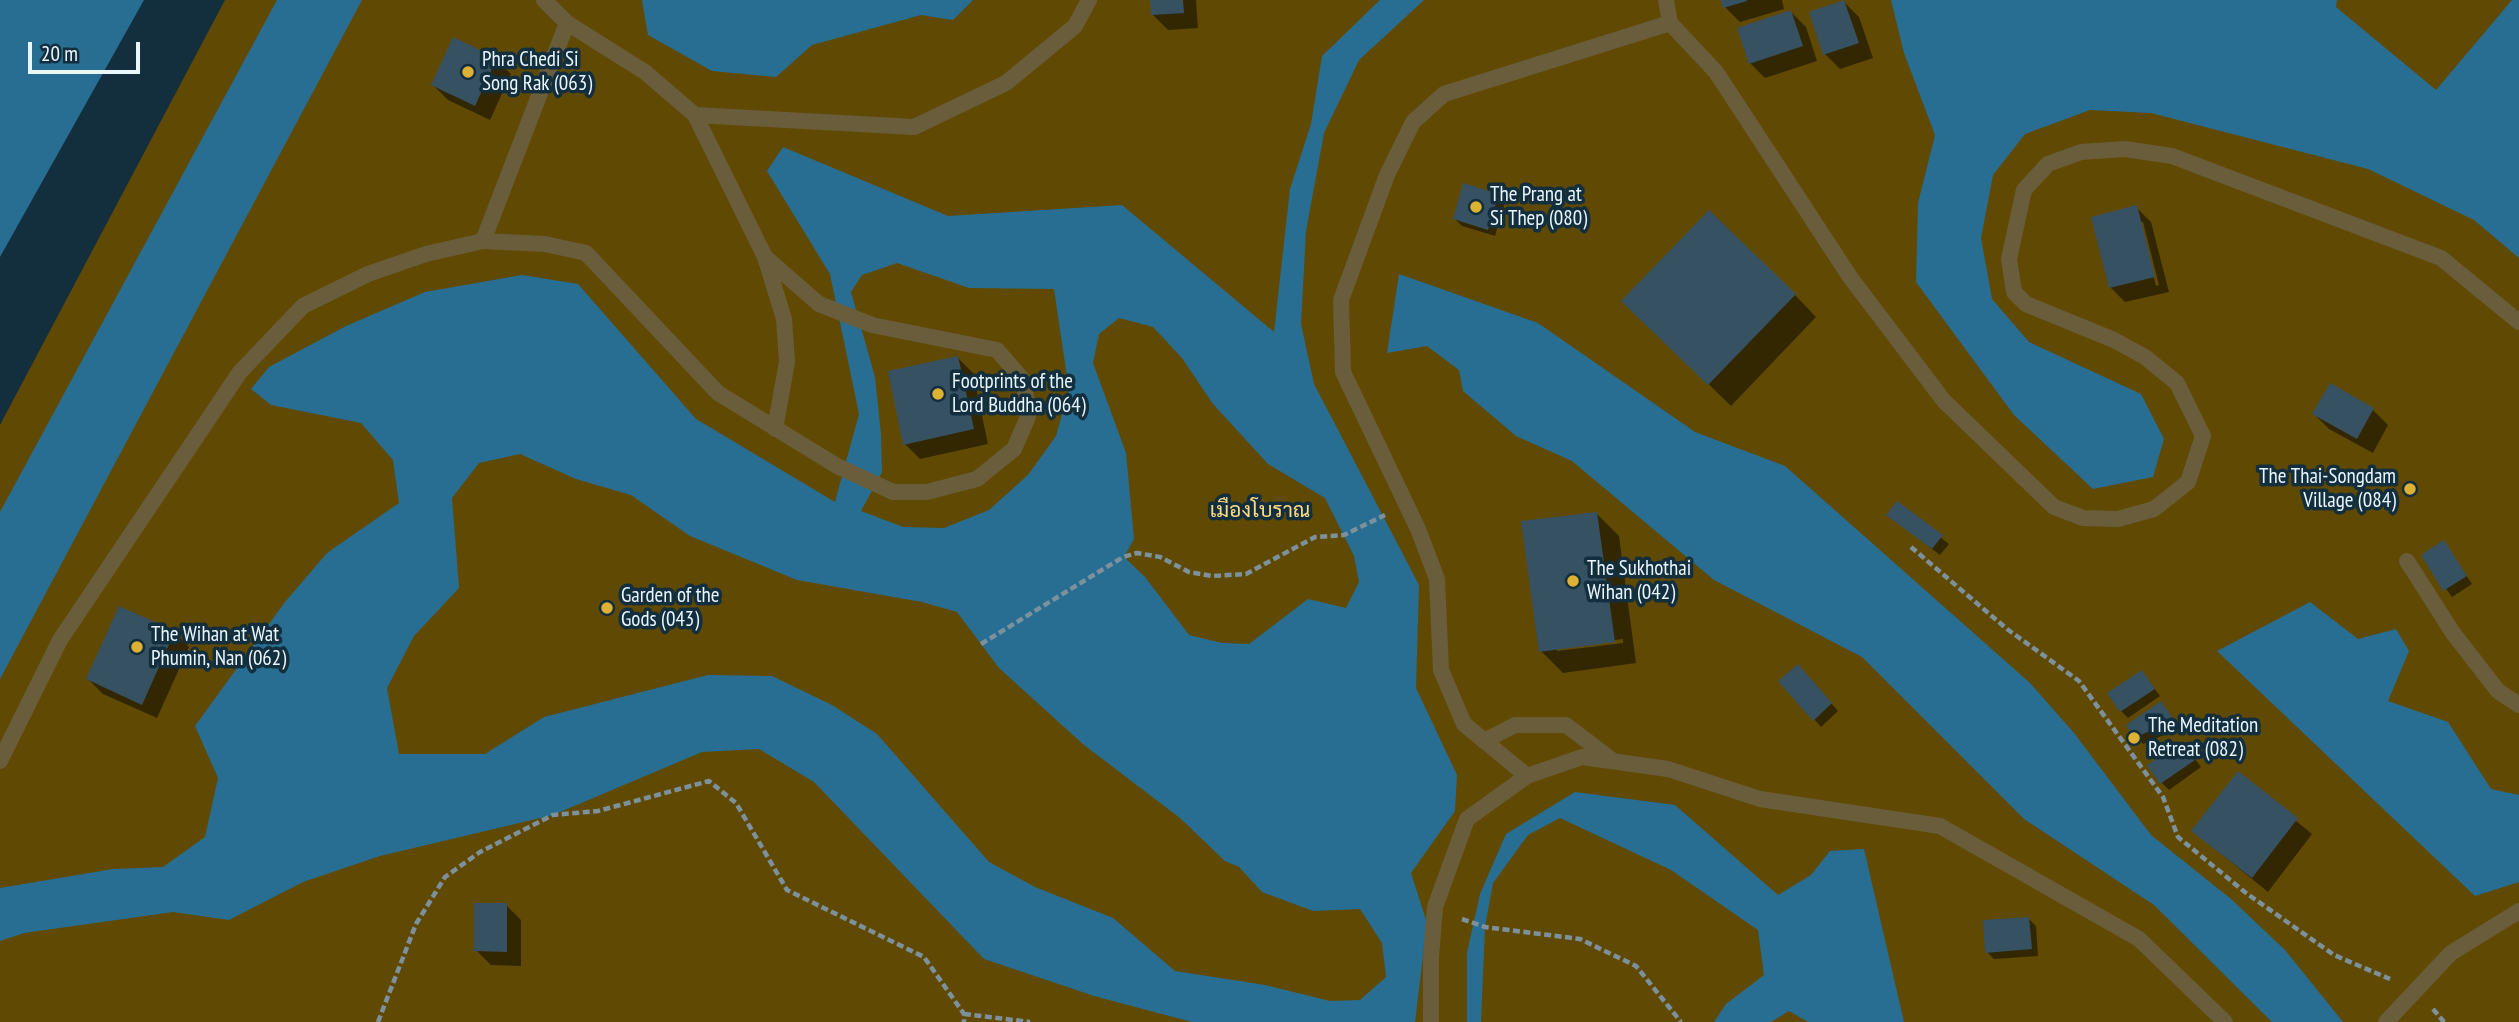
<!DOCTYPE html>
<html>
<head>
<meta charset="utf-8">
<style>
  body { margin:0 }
  #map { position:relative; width:2519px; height:1022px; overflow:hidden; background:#132e3d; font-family:"PT Sans Narrow",sans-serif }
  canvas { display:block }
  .scale { position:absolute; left:28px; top:42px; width:112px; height:32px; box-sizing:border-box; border:4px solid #e9f6fe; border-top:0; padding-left:9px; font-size:21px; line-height:24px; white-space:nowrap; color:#e9f6fe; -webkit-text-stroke:5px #132e3d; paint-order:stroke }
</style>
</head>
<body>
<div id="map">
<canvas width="2519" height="1022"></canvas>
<div class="scale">20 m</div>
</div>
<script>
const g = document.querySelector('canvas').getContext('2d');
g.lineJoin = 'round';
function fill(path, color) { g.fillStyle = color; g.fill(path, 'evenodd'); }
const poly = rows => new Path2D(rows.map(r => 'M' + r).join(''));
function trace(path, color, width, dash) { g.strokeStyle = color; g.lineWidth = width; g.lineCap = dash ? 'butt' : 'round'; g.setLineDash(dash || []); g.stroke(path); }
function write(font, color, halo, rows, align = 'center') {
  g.font = font + ' "PT Sans Narrow",Sarabun,sans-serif'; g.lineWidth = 7; g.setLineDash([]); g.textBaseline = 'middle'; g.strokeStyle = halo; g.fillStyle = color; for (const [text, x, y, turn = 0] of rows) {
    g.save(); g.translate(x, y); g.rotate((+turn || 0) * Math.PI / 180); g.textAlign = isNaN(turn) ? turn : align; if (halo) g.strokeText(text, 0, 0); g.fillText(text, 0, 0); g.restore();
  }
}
fill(poly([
  [225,0,2519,0,2519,1022,0,1022,0,425]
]), '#604a03');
fill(poly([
  [0,0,144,0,0,257],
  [277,0,362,0,0,679,0,512],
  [642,0,973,0,953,20,921,15,812,45,776,77,712,71,648,35],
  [1380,0,1424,0,1359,60,1324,133,1306,231,1301,324,1314,384,1419,585,1416,688,1457,775,1455,811,1411,873,1427,923,1415,1022,1192,1022,1094,996,984,959,814,782,759,749,702,752,553,815,380,856,303,882,229,920,173,912,24,933,0,941,0,888,113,869,163,867,205,837,218,778,195,726,285,602,327,553,399,503,393,460,361,423,271,405,251,389,269,367,346,326,425,292,522,275,578,284,696,419,835,502,859,414,830,274,767,171,783,147,948,216,1122,205,1274,332,1290,189,1311,124,1322,56],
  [897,263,969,288,1054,289,1069,390,1056,436,1028,475,989,510,944,528,903,527,861,511,882,472,881,434,875,377,851,292,862,275],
  [1119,318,1153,327,1182,358,1213,404,1268,464,1325,498,1354,556,1359,582,1346,608,1308,599,1249,644,1222,643,1189,635,1145,577,1124,557,1134,539,1126,453,1093,363,1099,334],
  [520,454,576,479,631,495,690,536,797,580,922,602,957,612,999,668,1084,745,1180,818,1225,861,1239,867,1262,892,1313,911,1360,909,1382,943,1386,977,1360,1000,1330,1001,1265,985,1175,971,1113,918,1035,887,989,862,877,734,832,705,772,676,708,675,544,717,485,754,399,754,387,688,414,636,459,588,452,498,479,463],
  [1891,0,2337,0,2336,7,2436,90,2512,0,2519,0,2519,258,2474,220,2368,169,2151,113,2090,110,2025,134,1993,175,1981,238,1992,299,2029,342,2141,394,2164,439,2153,477,2093,489,2014,415,1916,282,1918,203,1935,135,1904,53],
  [1399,274,1538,323,1695,432,1785,466,2030,683,2074,733,2151,835,2231,899,2285,950,2343,1022,2272,1022,2154,905,2024,819,1862,657,1714,580,1572,461,1516,436,1463,391,1459,370,1427,346,1387,353],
  [2310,602,2358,639,2396,629,2409,651,2388,701,2448,722,2491,789,2519,795,2519,882,2475,896,2217,651],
  [1575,792,1675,805,1778,895,1811,875,1830,851,1864,849,1904,1022,1808,1022,1789,1011,1771,1022,1714,1022,1726,1004,1764,975,1758,930,1671,870,1560,818,1528,835,1493,883,1485,927,1481,1022,1467,1022,1467,953,1480,894,1506,834]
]), '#276e92');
fill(poly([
  [1152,0,1196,0,1198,28,1168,30,1153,15],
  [1723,0,1782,0,1784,9,1740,22,1725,7],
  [1844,2,1859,17,1873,58,1840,69,1825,54],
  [1791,12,1806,27,1817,61,1765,78,1750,63],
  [496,59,511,74,490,120,448,100,433,85],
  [1498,195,1505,202,1495,236,1462,226,1455,219],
  [2136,207,2151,222,2169,292,2125,302,2110,287],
  [2140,222,2143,222,2159,285,2156,286],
  [1795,295,1816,317,1731,406,1646,323],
  [958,358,973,373,988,444,920,459,905,444],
  [2330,385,2373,410,2388,425,2373,453,2329,429,2314,414],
  [1897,503,1949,544,1940,555,1896,521],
  [1597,514,1619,536,1636,663,1563,673,1541,651],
  [1623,639,1623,643,1557,651,1557,648],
  [2444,542,2472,584,2452,597,2423,556],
  [174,632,189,647,157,718,103,694,88,679],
  [2142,672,2160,696,2128,718,2121,711],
  [1805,673,1838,711,1821,727,1814,719],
  [2161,703,2180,728,2143,744,2136,737],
  [2183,743,2201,767,2169,790,2162,783],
  [2238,773,2312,834,2268,892,2193,831],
  [506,905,521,920,521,966,491,965,476,950],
  [2029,919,2036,926,2038,956,1994,959,1987,952]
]), '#0007');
fill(poly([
  [1150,0,1183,0,1184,13,1151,15],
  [1721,0,1747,0,1747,1,1723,8],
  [1844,0,1859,43,1823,55,1809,12],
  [1791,10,1803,46,1749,64,1737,28],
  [453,37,497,58,475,106,431,85],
  [1463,183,1499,194,1488,230,1453,219],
  [2137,205,2155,277,2109,288,2091,217],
  [1709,210,1796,294,1708,385,1621,301],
  [958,356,974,429,903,445,888,371],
  [2330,383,2374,408,2357,439,2312,414],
  [1897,501,1943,535,1932,549,1886,515],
  [1597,512,1615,642,1539,652,1521,521],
  [2444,540,2467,576,2443,591,2421,555],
  [119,606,175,631,142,705,86,679],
  [1798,664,1832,703,1813,721,1778,681],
  [2142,670,2155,689,2120,712,2107,693],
  [2161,701,2174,720,2134,738,2126,725],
  [2183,741,2195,760,2160,784,2147,765],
  [2238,771,2298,818,2252,878,2191,831],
  [474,903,507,903,507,952,474,951],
  [2029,917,2032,949,1985,953,1983,920]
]), '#365162');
trace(poly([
  [1911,547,2007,629,2079,681,2163,797,2178,837,2246,893,2334,955,2390,979],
  [981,644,1123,557,1137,553,1160,557,1189,572,1212,576,1246,574,1315,537,1344,535,1385,515],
  [1462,919,1485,927,1580,939,1636,966,1681,1022],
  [2433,1009,2444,1022],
  [964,1014,1030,1022],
  [378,1022,416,924,445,877,480,852,553,815,598,811,709,781,736,803,787,890,924,957,964,1014,964,1022]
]), '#7d919d', 4.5, [7, 3.5]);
trace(poly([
  [544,0,567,23,645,72,695,115,765,257,784,319,787,362,775,429],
  [1666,0,1670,23,1716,72,1850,277,1944,401,2054,507,2083,518,2118,519,2154,509,2188,482,2203,436,2177,383,2145,357,2114,340,2026,304,2014,292,2009,259,2024,190,2048,164,2081,152,2125,149,2172,156,2441,258,2519,322],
  [695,115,914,127,1006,83,1075,26,1089,0],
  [483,241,567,23],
  [2407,561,2453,633,2498,691,2519,705],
  [1484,741,1515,725,1566,725,1612,760],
  [0,761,60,640,240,372,303,306,368,274,426,254,483,241,545,244,586,253,718,393,837,466,893,492,927,492,977,479,1014,449,1028,417,1024,381,997,350,872,325,819,304,765,257],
  [1527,776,1464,724,1441,670,1437,579,1418,529,1343,372,1341,300,1387,175,1413,122,1444,94,1670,23],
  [1431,1022,1431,957,1435,907,1467,819,1527,776,1582,757,1668,769,1760,799,1940,826,2139,939,2225,1022],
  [2386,1022,2451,953,2519,911]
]), '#6a5d3c', 16);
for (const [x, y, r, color] of [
  [468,72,7,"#ddb133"],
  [1476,207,7,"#ddb133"],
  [938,394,7,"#ddb133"],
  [2410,489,7,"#ddb133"],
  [1573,581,7,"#ddb133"],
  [607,608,7,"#ddb133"],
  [137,647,7,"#ddb133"],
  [2134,738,7,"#ddb133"]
]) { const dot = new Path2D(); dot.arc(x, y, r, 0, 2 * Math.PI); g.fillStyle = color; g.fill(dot); trace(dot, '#132e3d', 2.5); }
write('21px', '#e9f6fe', '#132e3d', [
  ["Phra Chedi Si",482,60],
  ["Song Rak (063)",482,84],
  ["The Prang at",1490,195],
  ["Si Thep (080)",1490,219],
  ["Footprints of the",952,382],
  ["Lord Buddha (064)",952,406],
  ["The Thai-Songdam",2396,477,"right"],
  ["Village (084)",2396,501,"right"],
  ["The Sukhothai",1587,569],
  ["Wihan (042)",1587,593],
  ["Garden of the",621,596],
  ["Gods (043)",621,620],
  ["The Wihan at Wat",151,635],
  ["Phumin, Nan (062)",151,659],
  ["The Meditation",2148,726],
  ["Retreat (082)",2148,750]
], 'left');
write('21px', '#fedb83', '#132e3d', [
  ["เมืองโบราณ",1260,511]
]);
</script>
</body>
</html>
